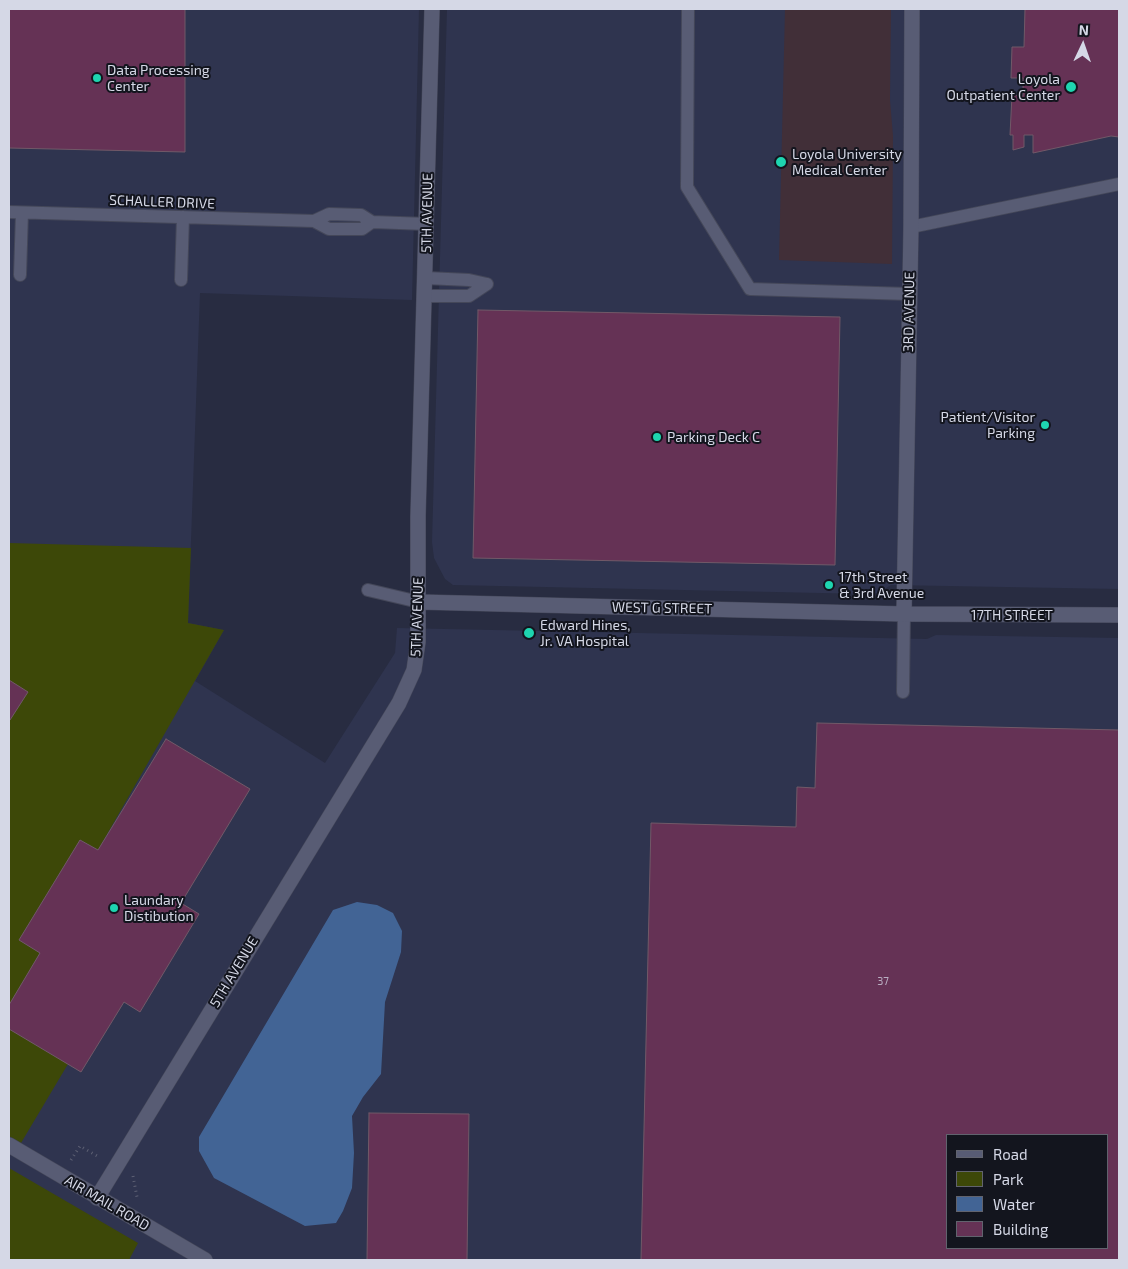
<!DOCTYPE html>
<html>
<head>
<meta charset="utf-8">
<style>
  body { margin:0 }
  #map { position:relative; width:1128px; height:1269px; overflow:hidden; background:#282c41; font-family:"Exo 2",sans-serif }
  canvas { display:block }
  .frame { position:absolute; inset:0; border:10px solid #d5d8e6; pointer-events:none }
  .legend { position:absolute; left:946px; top:1134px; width:162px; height:115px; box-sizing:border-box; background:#13151e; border:1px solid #61636e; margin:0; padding:6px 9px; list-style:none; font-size:15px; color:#d5d8e6 }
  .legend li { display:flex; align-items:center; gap:10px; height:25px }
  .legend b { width:25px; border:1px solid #61636e }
  .north { position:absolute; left:1058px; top:20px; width:50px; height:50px; -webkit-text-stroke:4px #13151e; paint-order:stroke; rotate:3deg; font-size:14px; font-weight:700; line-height:20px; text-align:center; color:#d5d8e6 }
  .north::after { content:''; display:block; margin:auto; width:18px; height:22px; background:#d5d8e6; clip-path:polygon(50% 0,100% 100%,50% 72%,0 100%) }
</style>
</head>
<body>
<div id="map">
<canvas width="1128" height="1269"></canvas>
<div class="frame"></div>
<ul class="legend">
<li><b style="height:6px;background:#585c74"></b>Road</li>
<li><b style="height:14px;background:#3d4808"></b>Park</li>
<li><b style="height:14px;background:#426495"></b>Water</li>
<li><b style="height:14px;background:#653255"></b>Building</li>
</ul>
<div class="north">N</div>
</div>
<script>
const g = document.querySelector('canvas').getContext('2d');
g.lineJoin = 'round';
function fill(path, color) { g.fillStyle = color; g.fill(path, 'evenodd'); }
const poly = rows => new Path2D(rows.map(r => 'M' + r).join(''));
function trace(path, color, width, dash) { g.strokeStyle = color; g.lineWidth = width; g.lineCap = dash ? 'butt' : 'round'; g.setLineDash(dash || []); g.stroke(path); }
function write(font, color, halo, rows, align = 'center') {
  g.font = font + ' "Exo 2",sans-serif'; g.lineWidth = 4; g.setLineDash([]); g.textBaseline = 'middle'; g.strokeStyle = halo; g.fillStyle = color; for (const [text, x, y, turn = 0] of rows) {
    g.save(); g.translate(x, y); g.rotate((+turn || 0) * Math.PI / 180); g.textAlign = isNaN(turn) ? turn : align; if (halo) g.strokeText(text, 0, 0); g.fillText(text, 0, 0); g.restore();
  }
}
fill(poly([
  [9,9,419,9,412,300,200,293,188,623,224,630,195,681,325,763,395,653,397,628,927,639,936,635,1119,638,1119,1260,9,1260],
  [947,1135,1107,1135,1107,1248,947,1248],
  [447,9,1119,9,1119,589,891,585,878,593,867,594,453,585,445,579,434,558,432,542]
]), '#2f344f');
fill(poly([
  [785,9,891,9,890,100,893,136,892,264,779,260]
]), '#412f38');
fill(poly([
  [9,543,191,548,188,623,224,630,98,850,80,840,19,940,40,953,9,1005],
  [9,1029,68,1064,21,1143,9,1136],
  [9,1168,138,1243,129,1260,9,1260]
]), '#3d4808');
fill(poly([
  [357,902,377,905,393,913,402,931,401,952,385,1002,381,1074,363,1097,352,1116,354,1153,352,1188,343,1211,336,1223,305,1226,214,1178,199,1151,199,1137,333,910]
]), '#426495');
const building = poly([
  [9,9,185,9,185,152,9,148,9,9],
  [1025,9,1119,9,1119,137,1111,136,1033,153,1033,135,1024,135,1024,147,1013,150,1013,135,1010,135,1012,95,1023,96,1023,78,1011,78,1012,47,1024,47,1025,9],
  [478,310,840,317,835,565,473,558,478,310],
  [9,680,28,692,10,720,9,719,9,680],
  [817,723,1119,730,1119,1260,641,1260,651,823,796,827,797,787,815,788,817,723],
  [947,1135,1107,1135,1107,1248,947,1248,947,1135],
  [166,739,250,789,181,903,199,914,140,1012,124,1002,81,1072,9,1029,9,1005,40,953,19,940,80,840,98,850,166,739],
  [369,1113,469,1114,467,1260,367,1260,369,1113]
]);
fill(building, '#653255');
trace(building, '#715968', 1);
const lane = poly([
  [688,9,687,187,750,289,909,294],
  [9,212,314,221,329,214,361,215,372,222,427,224],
  [314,221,329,229,362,229,372,222],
  [911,227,1119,184],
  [20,275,22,213],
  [426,278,469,280,487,284],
  [181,280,183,217],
  [425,296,469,296,487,284],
  [368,590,419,602],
  [903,692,904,614]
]);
const street = poly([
  [419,602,904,614,1119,615],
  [904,614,911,227,912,9],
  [9,1145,205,1260],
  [97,1198,399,703,414,670,418,642,418,516,432,9]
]);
trace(lane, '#444759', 14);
trace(street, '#444759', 16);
trace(poly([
  [71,1160,80,1146,99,1157],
  [133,1176,137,1197]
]), '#5e6174', 3, [1, 4]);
trace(lane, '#585c74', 12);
trace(street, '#585c74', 15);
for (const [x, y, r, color] of [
  [97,78,5,"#1ed5b0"],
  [1071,87,6,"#1ed5b0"],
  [781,162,6,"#1ed5b0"],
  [1045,425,5,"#1ed5b0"],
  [657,437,5,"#1ed5b0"],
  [829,585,5,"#1ed5b0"],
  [529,633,6,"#1ed5b0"],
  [114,908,5,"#1ed5b0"]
]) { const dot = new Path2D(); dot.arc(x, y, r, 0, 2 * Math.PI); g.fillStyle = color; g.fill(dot); trace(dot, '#13151e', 2); }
write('11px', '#b9aec2', null, [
  ["37",883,981]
]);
write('14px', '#d5d8e6', '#13151e', [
  ["Data Processing",107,70],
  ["Center",107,86],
  ["Loyola",1060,79,"right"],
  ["Outpatient Center",1060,95,"right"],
  ["Loyola University",792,154],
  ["Medical Center",792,170],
  ["Patient/Visitor",1035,417,"right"],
  ["Parking",1035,433,"right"],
  ["Parking Deck C",667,437],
  ["17th Street",839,577],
  ["& 3rd Avenue",839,593],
  ["Edward Hines,",540,625],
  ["Jr. VA Hospital",540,641],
  ["Laundary",124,900],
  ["Distibution",124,916]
], 'left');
write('14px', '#d5d8e6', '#13151e', [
  ["SCHALLER DRIVE",162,202,2],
  ["5TH AVENUE",427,213,-89],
  ["3RD AVENUE",909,312,-89],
  ["WEST G STREET",662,608,1],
  ["17TH STREET",1012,615],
  ["5TH AVENUE",417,617,-88],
  ["5TH AVENUE",234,972,-59],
  ["AIR MAIL ROAD",107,1203,30]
]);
</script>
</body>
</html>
